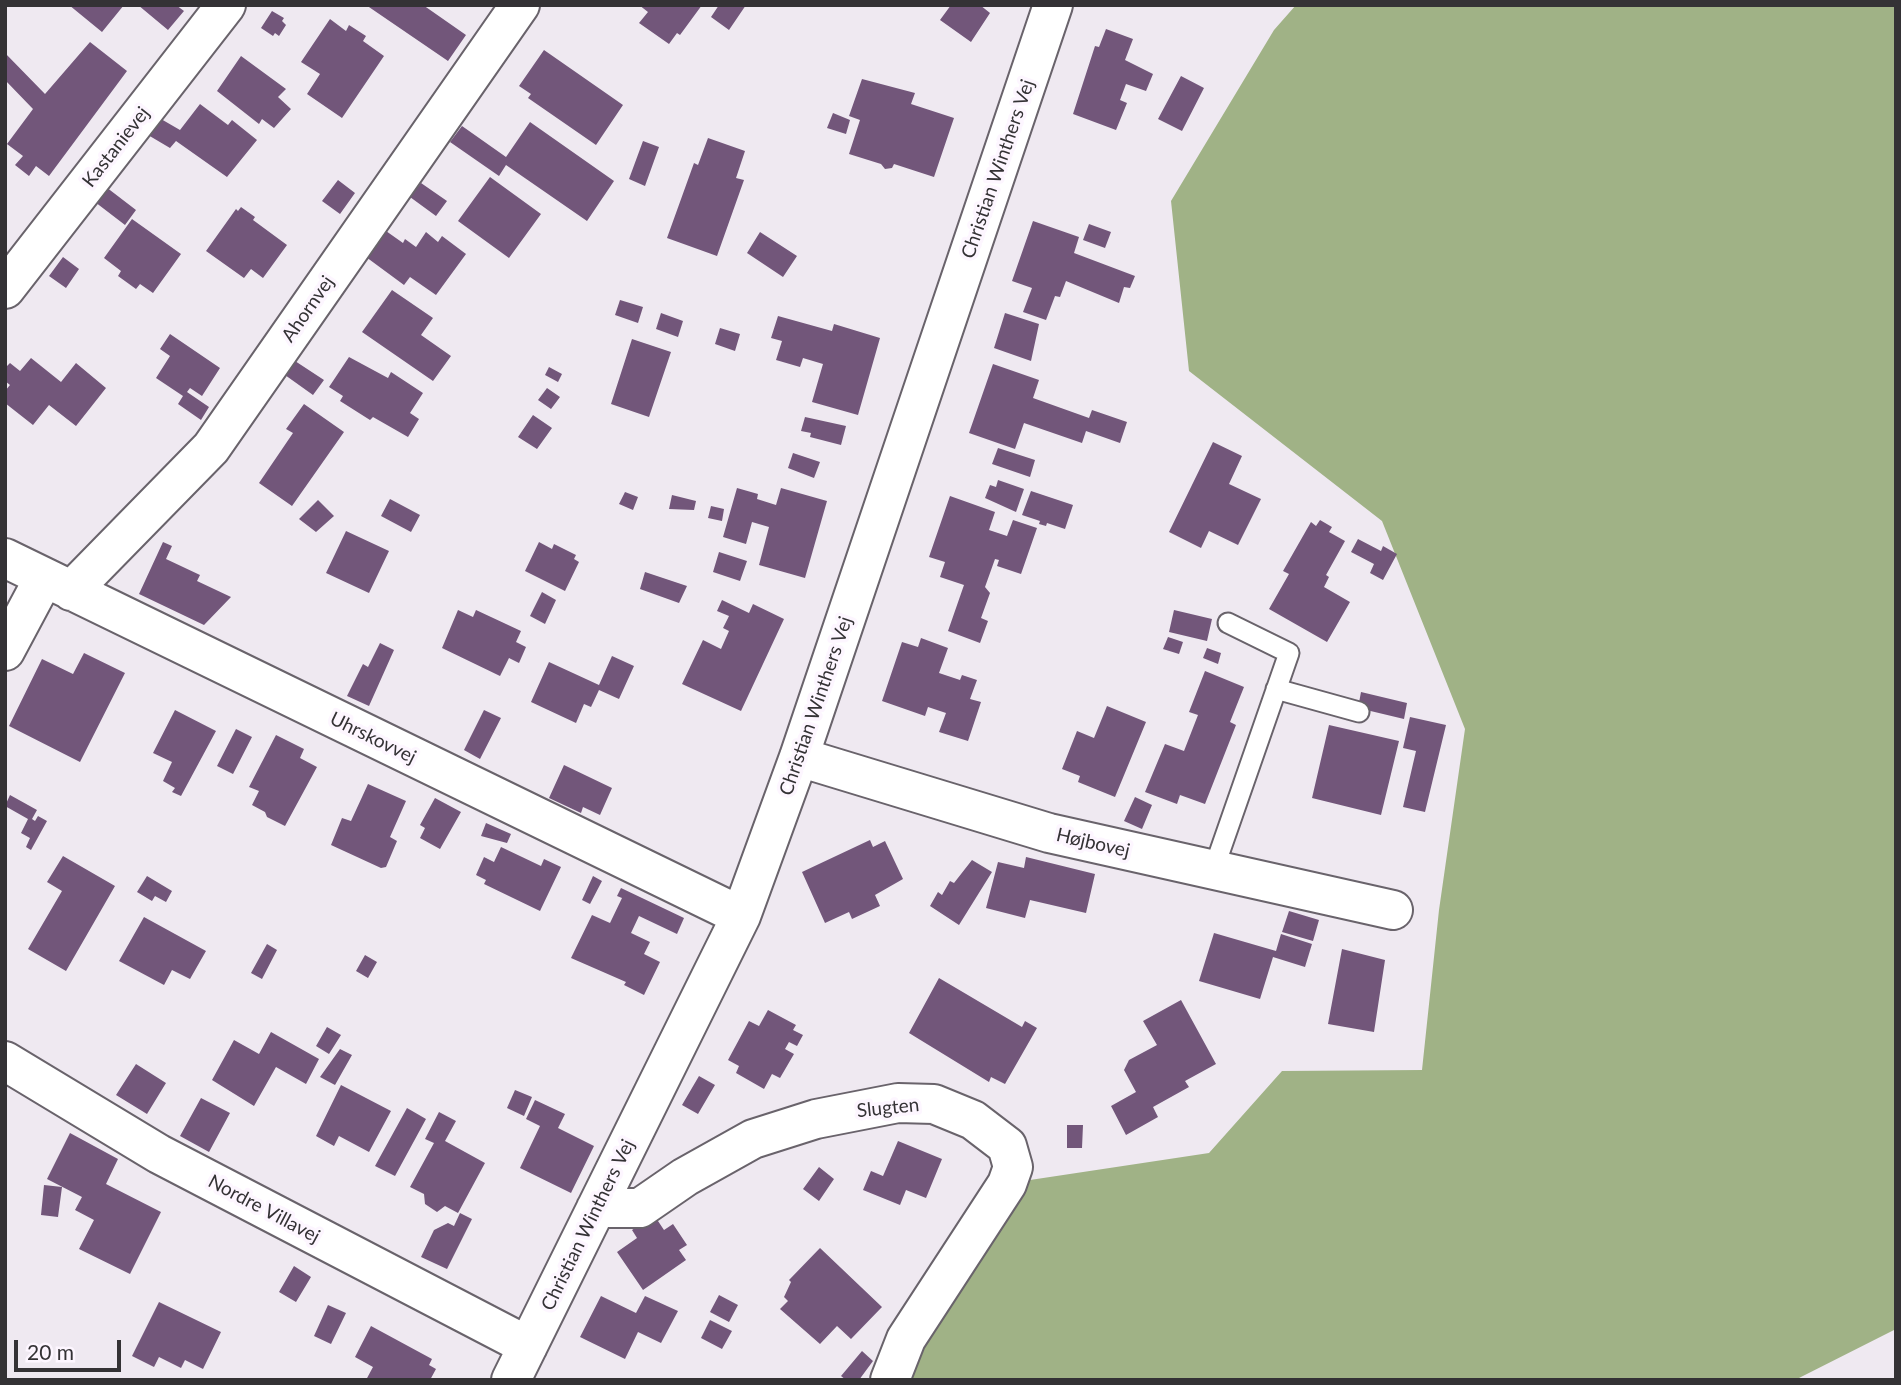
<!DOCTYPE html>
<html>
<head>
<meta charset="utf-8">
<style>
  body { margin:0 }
  #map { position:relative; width:1901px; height:1385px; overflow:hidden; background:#efe9f1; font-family:Lato,sans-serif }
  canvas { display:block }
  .frame { position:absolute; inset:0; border:7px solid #343235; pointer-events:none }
  .scale { position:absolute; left:14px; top:1340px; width:107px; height:32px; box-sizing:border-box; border:4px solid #343235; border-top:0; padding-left:9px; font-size:21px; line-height:24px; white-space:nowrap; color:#343235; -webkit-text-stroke:5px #fdf6ff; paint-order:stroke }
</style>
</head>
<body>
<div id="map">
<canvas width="1901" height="1385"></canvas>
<div class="frame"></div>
<div class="scale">20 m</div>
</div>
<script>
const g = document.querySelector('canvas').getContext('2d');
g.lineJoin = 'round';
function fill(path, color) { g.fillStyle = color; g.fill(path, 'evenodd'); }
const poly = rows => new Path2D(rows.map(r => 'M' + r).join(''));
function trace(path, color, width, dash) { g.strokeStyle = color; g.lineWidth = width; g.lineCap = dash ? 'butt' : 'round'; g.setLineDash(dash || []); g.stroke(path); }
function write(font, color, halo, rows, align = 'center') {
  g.font = font + ' Lato,sans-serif'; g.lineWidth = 7; g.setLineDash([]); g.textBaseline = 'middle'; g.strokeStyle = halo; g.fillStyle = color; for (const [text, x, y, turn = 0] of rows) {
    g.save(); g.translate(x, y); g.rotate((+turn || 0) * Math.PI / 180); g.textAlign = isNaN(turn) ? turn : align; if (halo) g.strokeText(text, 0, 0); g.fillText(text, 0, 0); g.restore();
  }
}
fill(poly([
  [1296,5,1896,5,1896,1329,1795,1380,909,1380,923,1345,973,1260,1030,1180,1209,1153,1282,1071,1422,1070,1439,910,1465,729,1382,521,1189,371,1171,201,1274,30]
]), '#a0b286');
fill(poly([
  [69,5,124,5,102,32],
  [138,5,176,5,184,11,168,30],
  [366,5,423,5,466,35,448,61],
  [639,5,702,5,680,35,677,33,669,44,639,23,648,12],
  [719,5,746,5,729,30,711,17],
  [951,5,980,5,990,13,971,42,940,20],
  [272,11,284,18,282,21,286,25,279,36,275,33,273,36,261,28],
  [330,19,346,31,349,25,366,36,363,41,384,56,342,118,307,94,320,74,301,62],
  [1106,29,1133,39,1125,60,1153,74,1146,91,1126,84,1120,100,1127,103,1116,130,1073,114,1095,46,1099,47],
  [90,42,127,71,49,176,36,166,29,176,15,165,23,156,7,144,33,109,5,80,5,53,45,94],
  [544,50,623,105,596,145,528,98,531,94,519,86],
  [241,56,286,89,278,97,291,109,274,128,262,119,259,124,217,91],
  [1181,76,1204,88,1182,131,1158,119],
  [862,79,915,93,911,104,954,118,934,177,894,164,892,168,885,169,881,164,849,154,860,120,849,116],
  [200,104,228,125,232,120,257,140,227,177,176,141,170,148,148,135,161,119,180,130],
  [833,113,850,120,846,134,827,128],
  [530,122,614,181,587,221,506,165,499,176,450,142,462,126,506,157],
  [708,138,745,151,736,178,744,180,717,256,667,238,694,163,698,165],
  [643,141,659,147,645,186,629,179],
  [490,177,541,214,509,258,458,221],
  [338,180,355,193,340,214,322,201],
  [421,183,447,201,436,216,410,197],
  [106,187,136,210,125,225,95,202],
  [241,207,255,217,253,220,287,245,263,278,251,269,244,278,206,251,236,209,238,211],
  [132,219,181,254,153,293,140,284,136,289,118,276,121,271,104,258],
  [1033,221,1079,237,1074,253,1135,276,1130,288,1124,287,1119,303,1066,281,1060,297,1055,296,1046,320,1023,312,1032,288,1012,281],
  [1089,224,1111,232,1105,248,1083,240],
  [386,231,403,243,405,239,416,247,426,232,438,242,442,236,466,254,436,295,410,277,404,285,366,257],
  [760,232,797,256,783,277,747,253],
  [63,257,79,269,66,288,49,276],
  [392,290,433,318,421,335,451,356,433,381,362,332],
  [620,300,643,307,638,323,615,315],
  [661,313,683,321,678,337,656,329],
  [1005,313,1039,324,1031,361,994,348],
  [778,316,832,331,834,324,880,338,858,415,812,402,823,364,803,358,800,367,776,360,782,341,771,338],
  [720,328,740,334,735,351,715,344],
  [170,334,220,368,202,396,190,388,187,392,209,407,201,420,178,404,183,396,156,378,170,356,160,349],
  [632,339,671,352,649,417,611,404],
  [349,357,388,378,391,372,423,393,410,413,419,419,408,437,373,417,370,420,340,401,343,396,329,387],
  [31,358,61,382,76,363,106,388,76,426,49,405,33,425,5,403,5,391,10,385,5,381,5,368,10,363,20,371],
  [295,361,324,380,313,395,285,375],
  [993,364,1039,380,1033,398,1089,418,1092,410,1127,422,1120,443,1086,431,1082,443,1024,423,1015,449,969,433],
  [549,367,562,374,558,382,545,375],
  [547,388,560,397,551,409,538,400],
  [304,404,344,432,292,506,259,483,293,433,286,429],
  [533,415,552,428,537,449,518,437],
  [805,417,846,426,841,445,810,437,811,433,801,431],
  [1213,442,1242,456,1229,484,1261,499,1238,545,1209,531,1201,548,1169,532],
  [998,448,1035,460,1030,477,992,464],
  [793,453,820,462,814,478,788,468],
  [998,480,1024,489,1016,512,985,498,990,485,996,487],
  [737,488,758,494,757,499,776,505,781,488,827,501,805,578,759,565,769,527,752,522,746,544,723,537],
  [1031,491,1073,505,1065,529,1047,523,1046,526,1039,524,1040,521,1022,515],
  [625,492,638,497,633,510,619,504],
  [672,495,696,501,694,510,669,509],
  [950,496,995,512,989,530,1007,536,1013,520,1037,528,1021,574,997,566,999,560,995,559,985,587,990,593,981,618,988,621,980,643,948,631,964,585,940,577,945,562,929,557],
  [390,499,420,515,411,532,381,516],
  [318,500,334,516,316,532,299,519],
  [711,506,724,509,722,521,708,518],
  [1320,520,1332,527,1329,532,1345,541,1326,575,1329,577,1324,587,1350,602,1327,642,1269,609,1289,574,1283,571,1311,522,1316,526],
  [346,531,389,551,369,593,326,573],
  [1358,539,1381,551,1383,546,1397,554,1383,580,1370,573,1374,564,1351,552],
  [163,542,172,546,166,559,200,575,197,581,231,597,204,625,139,594],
  [539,542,552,549,554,544,576,555,574,559,579,562,565,591,525,571],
  [719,552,747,561,740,581,713,572],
  [645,572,687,586,679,603,640,589],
  [542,592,556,600,545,624,530,616],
  [722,600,749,613,753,604,784,619,741,711,682,684,703,640,721,649,729,631,723,628,729,616,717,611],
  [458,610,473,617,476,610,521,631,516,642,526,647,519,663,509,658,500,676,442,648],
  [1174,610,1212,619,1207,641,1169,632],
  [1168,637,1183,642,1179,654,1163,649],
  [921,638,948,648,939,673,960,680,962,675,977,680,970,699,981,702,968,741,939,732,946,713,928,707,925,716,882,701,902,642,918,647],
  [380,643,394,650,369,706,347,696,363,664,368,667],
  [1207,648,1221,653,1218,664,1203,658],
  [84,653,125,673,80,762,9,726,42,659,73,674],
  [612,656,634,666,619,699,599,690,591,707,584,704,576,723,531,702,549,662,599,685],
  [1205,671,1244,687,1230,722,1236,725,1205,804,1180,795,1177,804,1145,792,1165,744,1184,751,1198,715,1189,712],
  [1361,692,1407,703,1404,719,1358,708],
  [1107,706,1146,722,1115,797,1078,782,1080,776,1062,769,1077,731,1094,738],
  [175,710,216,731,181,796,172,792,175,788,163,781,172,762,153,753],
  [484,710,501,718,480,759,464,750],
  [1410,717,1446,725,1425,812,1403,807,1416,751,1403,748],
  [1329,725,1399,741,1381,815,1312,798],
  [236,729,252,737,233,774,217,766],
  [276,735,304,749,300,758,317,767,285,826,267,817,265,812,252,805,259,791,249,787],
  [564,765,612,788,600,815,583,807,581,813,549,798],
  [368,784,406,801,390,837,397,841,386,867,381,868,331,845,342,818,351,821],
  [10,795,37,810,32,819,35,821,38,816,47,821,31,850,26,847,30,838,21,833,28,819,5,806],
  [1135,797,1152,805,1142,829,1124,821],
  [435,798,461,812,440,849,420,838,425,828,420,825],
  [486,823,511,834,507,843,481,836],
  [870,840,873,847,885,841,903,879,875,895,880,906,852,919,849,912,825,923,802,872],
  [501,847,541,866,544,859,561,867,540,911,484,884,486,880,476,875,484,857,494,862],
  [63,856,115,886,66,971,28,949,62,891,47,882],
  [1026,857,1095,874,1086,913,1030,900,1025,918,986,908,998,862,1024,868],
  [972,860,992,872,959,925,930,906,938,892,942,895,950,881,954,883],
  [147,876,172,891,166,902,155,896,152,901,137,892],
  [593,876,602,881,590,904,582,900],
  [621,888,684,918,677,934,639,916,631,933,650,942,644,954,660,962,644,995,624,985,626,982,571,958,592,915,610,923,622,898,617,896],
  [1289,911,1319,920,1313,941,1282,932],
  [144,917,206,951,190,979,172,970,164,985,119,961],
  [1214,933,1276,951,1281,934,1312,944,1305,967,1273,957,1260,999,1199,981],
  [267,944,277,950,262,979,251,973],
  [1342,949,1385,960,1374,1032,1328,1024],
  [365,955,377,962,368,978,356,971],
  [939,978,1022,1027,1025,1021,1037,1028,1005,1084,991,1077,989,1082,909,1033],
  [1181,1000,1216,1064,1185,1081,1189,1087,1153,1107,1158,1117,1126,1135,1111,1106,1136,1092,1124,1070,1129,1060,1157,1045,1143,1021],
  [768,1010,796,1025,793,1030,803,1035,797,1046,789,1042,785,1049,794,1054,780,1078,772,1074,764,1089,736,1073,739,1066,728,1060,749,1021,759,1026],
  [327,1027,341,1035,329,1054,316,1046],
  [271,1032,319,1059,306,1084,276,1067,254,1106,212,1080,234,1040,259,1054],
  [340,1049,352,1055,335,1085,320,1077],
  [136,1064,166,1083,147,1114,116,1095],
  [699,1076,715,1085,698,1114,682,1105],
  [341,1085,391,1111,369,1152,339,1136,334,1146,316,1136],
  [515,1090,532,1097,524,1116,507,1108],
  [201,1098,230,1113,209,1152,180,1136],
  [535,1100,565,1114,558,1128,594,1146,571,1193,520,1168,540,1126,526,1119],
  [407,1108,426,1119,395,1176,375,1166],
  [439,1112,456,1121,445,1141,485,1163,458,1213,445,1206,437,1212,425,1204,424,1194,410,1187,434,1143,425,1139],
  [1067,1125,1083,1125,1082,1148,1067,1148],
  [70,1133,118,1159,106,1184,161,1212,130,1274,79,1249,94,1220,75,1210,82,1197,47,1179],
  [898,1141,942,1159,926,1198,906,1190,900,1205,863,1190,871,1171,883,1176],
  [819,1167,834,1179,819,1201,803,1189],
  [44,1185,62,1187,58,1217,41,1215],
  [460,1213,472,1219,447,1269,421,1257,434,1230,448,1223,454,1226],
  [654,1215,664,1230,673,1224,687,1245,679,1250,686,1260,643,1290,617,1252,637,1238,632,1230],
  [820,1248,882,1307,851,1339,837,1326,820,1344,780,1309,788,1301,784,1297,791,1282,789,1280],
  [294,1266,311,1277,296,1302,279,1292],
  [719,1295,738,1305,729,1322,710,1312],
  [601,1296,636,1313,645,1296,678,1311,661,1343,638,1332,625,1359,580,1337],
  [159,1302,221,1332,203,1369,185,1360,181,1368,159,1357,154,1367,132,1356],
  [328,1305,346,1313,331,1344,314,1336],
  [710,1320,732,1331,722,1349,701,1338],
  [371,1326,432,1359,429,1365,436,1369,430,1380,366,1380,373,1367,355,1357],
  [862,1351,873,1361,859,1380,846,1380,841,1376]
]), '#72567a');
const lane = poly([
  [1276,689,1359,712],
  [1213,871,1289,653,1228,623]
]);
const street = poly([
  [5,289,226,5],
  [5,558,741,916],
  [71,591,211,448,520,5],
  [5,651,44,578],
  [799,757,1049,833,1393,910],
  [5,1061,159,1154,528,1346],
  [596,1208,640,1208,685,1177,753,1139,816,1119,898,1103,934,1104,973,1120,1007,1146,1013,1167,1007,1184,906,1339,890,1380],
  [511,1380,741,916,799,757,1053,5]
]);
trace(lane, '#69636b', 23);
trace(street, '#69636b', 42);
trace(lane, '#fff', 19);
trace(street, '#fff', 38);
write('19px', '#343235', '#fdf6ff', [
  ["Kastanievej",116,147,-52],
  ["Christian Winthers Vej",998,169,-71],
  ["Ahornvej",308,309,-55],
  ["Christian Winthers Vej",816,706,-71],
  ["Uhrskovvej",373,738,26],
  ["Højbovej",1093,843,13],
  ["Slugten",888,1108,-6],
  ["Nordre Villavej",264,1209,28],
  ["Christian Winthers Vej",588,1225,-64]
]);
</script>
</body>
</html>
